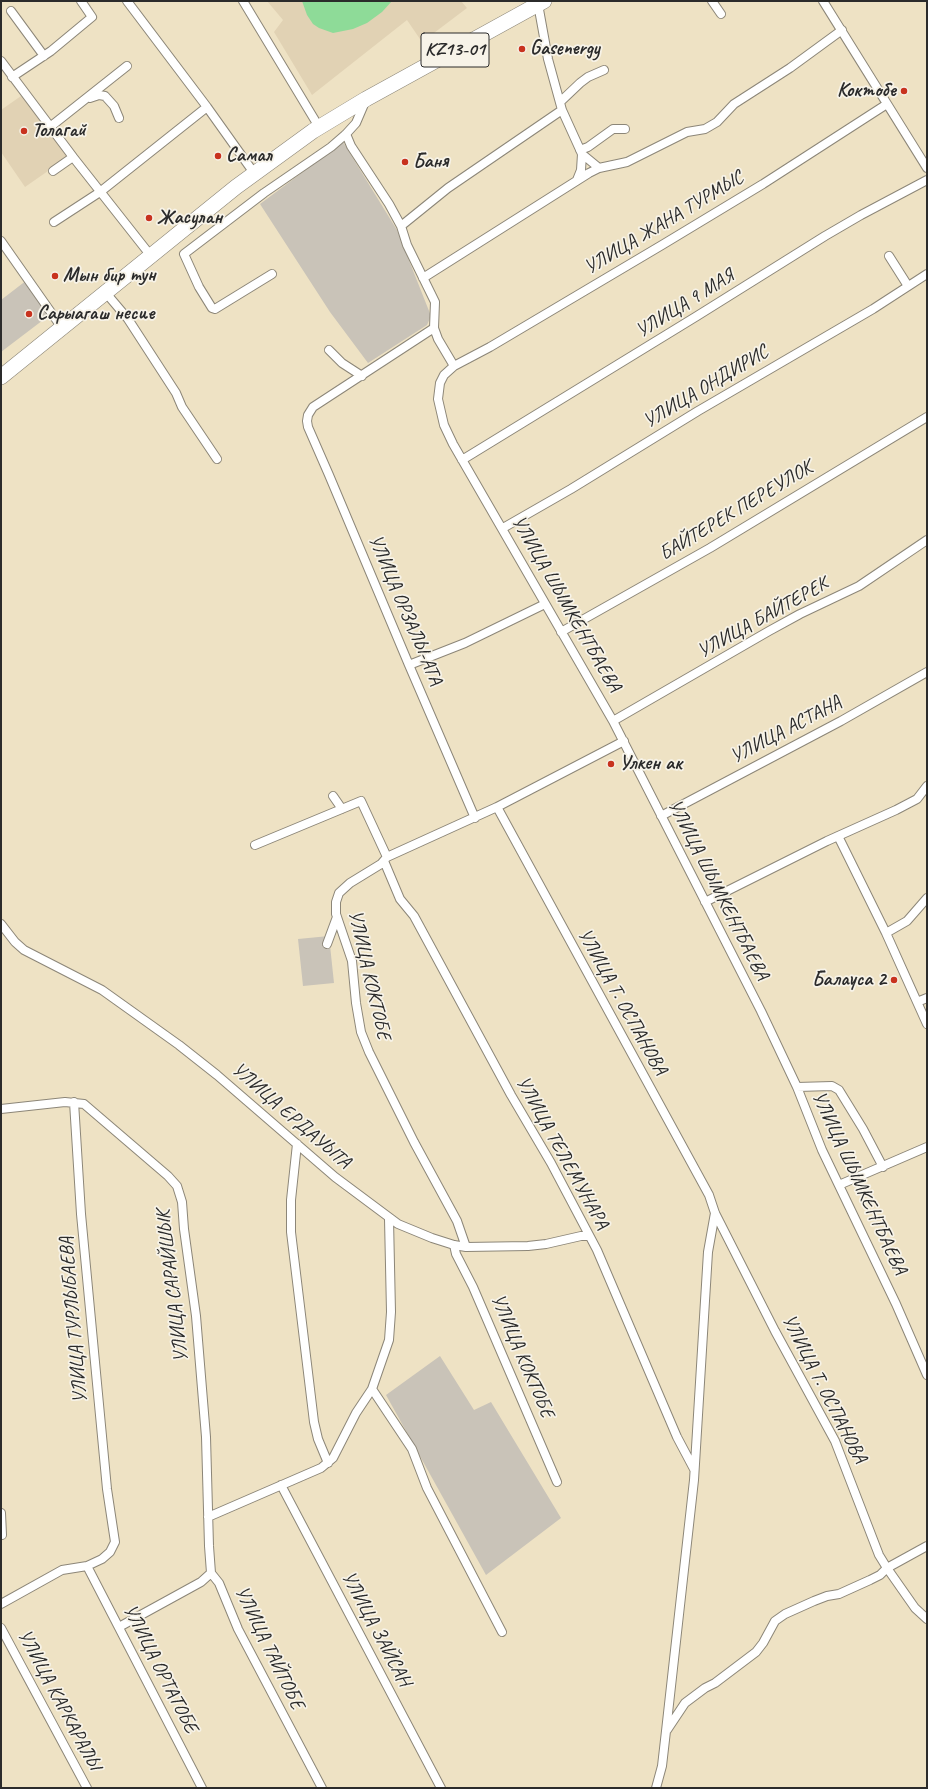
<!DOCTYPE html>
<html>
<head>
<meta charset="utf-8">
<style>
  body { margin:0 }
  #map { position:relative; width:928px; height:1789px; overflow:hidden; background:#eee2c4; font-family:Caveat,sans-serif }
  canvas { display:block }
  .frame { position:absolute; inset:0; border:2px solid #2b2b2b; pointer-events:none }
</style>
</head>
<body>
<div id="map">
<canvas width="928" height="1789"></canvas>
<div class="frame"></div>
</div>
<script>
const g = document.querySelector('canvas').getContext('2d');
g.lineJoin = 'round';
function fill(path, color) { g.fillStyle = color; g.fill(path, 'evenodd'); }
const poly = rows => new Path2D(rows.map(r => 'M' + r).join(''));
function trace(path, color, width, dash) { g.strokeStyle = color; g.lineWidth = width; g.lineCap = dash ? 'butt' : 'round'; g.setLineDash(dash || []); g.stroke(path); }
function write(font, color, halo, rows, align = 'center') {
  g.font = font + ' Caveat,sans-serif'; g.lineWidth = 3.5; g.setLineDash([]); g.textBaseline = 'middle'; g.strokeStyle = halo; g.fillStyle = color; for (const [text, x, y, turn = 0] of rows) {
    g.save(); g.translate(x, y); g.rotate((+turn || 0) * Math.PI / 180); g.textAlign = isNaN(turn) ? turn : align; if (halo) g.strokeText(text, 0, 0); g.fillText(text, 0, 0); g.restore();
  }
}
fill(poly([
  [267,1,461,1,467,8,422,42,407,20,312,95,274,32,283,20],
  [21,96,68,157,25,187,1,152,1,110]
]), '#e1d2b4');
fill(poly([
  [343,142,397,230,431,316,427,325,368,363,330,312,260,204],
  [27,280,51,314,1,352,1,300],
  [329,936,334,983,303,986,298,939],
  [440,1356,474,1410,491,1402,561,1518,486,1575,386,1395]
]), '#c9c3b8');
fill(poly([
  [302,1,392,1,382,12,367,23,353,29,333,33,319,28,313,24,307,15]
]), '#8edb98');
const street = poly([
  [127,1,207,107,254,173],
  [243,1,319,127],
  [712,1,721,14],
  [823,1,927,168],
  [538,4,548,59,562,110,582,154,599,168],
  [11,11,44,56],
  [1,61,73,157,151,256],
  [12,77,51,51,92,17,81,1],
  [90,98,99,95,105,96,114,106,119,118],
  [560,102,580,83,588,77,604,70],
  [887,104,763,184,662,245,490,347,454,366,444,375,440,383,438,399,444,425,453,444,613,721,761,1011,797,1087,822,1150,896,1304,927,1375],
  [50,127,127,66],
  [346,134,351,146,389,204,401,226,407,245,435,302,434,328,438,339,454,366],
  [580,150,588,147,613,129,625,129],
  [53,171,73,157],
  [577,180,581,170,582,154],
  [54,222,100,192,207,107],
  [401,226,448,188,562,110],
  [1,241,62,328],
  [889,256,908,286],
  [272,274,215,309,212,308,199,287,184,254,264,193,331,147,346,134,356,123,365,102],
  [423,278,589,173,599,168,627,162,687,132,705,129,717,122,734,104,790,68,842,30],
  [106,293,128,319,176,393,182,407,217,459],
  [434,328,313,407,308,415,307,421,308,427,329,475,409,665,475,818],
  [329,350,342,363,362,376],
  [462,460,697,316,825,236,861,215,927,180],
  [503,528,571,489,698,411,873,309,927,274],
  [561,632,710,548,927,417],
  [409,665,465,643,545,604],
  [613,721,769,631,800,614,859,586,927,540],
  [333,796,342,809],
  [497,807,709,1195,715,1213,775,1331,835,1441,879,1555,887,1568,915,1608,927,1619],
  [661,816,841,721,927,672],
  [838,836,886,933,927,1024],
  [255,845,361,801,387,857],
  [384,861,400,899,414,916,511,1095,551,1163,597,1250,677,1437,694,1469],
  [705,902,827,841,896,810,917,799,927,786],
  [1,924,15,942,24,950,102,990,179,1045,217,1075,335,1177,398,1224,432,1238,454,1245,466,1247,528,1246,546,1244,581,1236,589,1236],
  [886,933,907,921,927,898],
  [327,944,337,917],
  [917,1002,927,998],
  [797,1087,832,1086,839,1090,863,1129,883,1167],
  [1,1109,65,1102,84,1104,168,1176,177,1186,182,1202,184,1229,196,1316,206,1437,209,1546,211,1573,219,1583,238,1629,322,1788],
  [297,1144,291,1200,291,1232,314,1422,318,1439,328,1463],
  [839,1185,927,1147],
  [454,1245,456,1254,473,1287,557,1482],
  [466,1247,457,1221,414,1142,369,1052,361,1032,356,1003,352,961,336,914,336,902,339,893,350,883,381,864,387,857,497,807,624,741],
  [372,1389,412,1449,427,1488,502,1632],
  [281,1485,441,1788],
  [1,1513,2,1535],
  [208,1517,321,1468,333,1458,356,1413,372,1389,389,1340,391,1312,389,1219],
  [87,1566,202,1788],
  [1,1604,62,1570,87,1566,102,1559,110,1552,115,1542,107,1489,98,1394,81,1214,74,1102],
  [119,1627,201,1582,211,1573],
  [1,1628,87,1788],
  [667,1730,685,1703,705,1688,715,1683,756,1652,763,1643,775,1621,785,1614,814,1601,827,1596,839,1594,870,1580,880,1575,887,1568,927,1546],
  [656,1788,662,1766,666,1731,694,1480,708,1252,715,1213]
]);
const highway = poly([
  [1,377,236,187,313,131,366,99,544,1]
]);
trace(street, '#8c8678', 10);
trace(highway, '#8c8678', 16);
trace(street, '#fff', 8);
trace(highway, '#fff', 15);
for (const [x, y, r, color] of [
  [522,49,4,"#c8321e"],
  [904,91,4,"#c8321e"],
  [24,131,4,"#c8321e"],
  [218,156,4,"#c8321e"],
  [405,162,4,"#c8321e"],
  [149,218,4,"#c8321e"],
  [55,276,4,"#c8321e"],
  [29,314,4,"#c8321e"],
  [611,764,4,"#c8321e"],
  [894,980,4,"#c8321e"]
]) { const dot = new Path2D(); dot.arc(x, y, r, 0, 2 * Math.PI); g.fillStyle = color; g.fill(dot); trace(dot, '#f7f3e8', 1.5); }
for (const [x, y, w] of [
  [455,50,68]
]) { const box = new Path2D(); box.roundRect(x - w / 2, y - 17, w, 34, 3); g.fillStyle = '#f7f3e8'; g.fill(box); trace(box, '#2b2b2b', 1); }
write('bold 19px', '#2b2b2b', null, [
  ["KZ13-01",455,50]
]);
write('bold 20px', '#2b2b2b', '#f7f3e8', [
  ["Gasenergy",530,49],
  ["Коктобе",896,91,"right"],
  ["Толагай",32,131],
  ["Самал",226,156],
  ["Баня",413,162],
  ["Жасулан",157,218],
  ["Мын бир тун",63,276],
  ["Сарыагаш несие",37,314],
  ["Улкен ак",619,764],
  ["Балауса 2",886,980,"right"]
], 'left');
write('20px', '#2b2b2b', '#f7f3e8', [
  ["УЛИЦА ЖАНА ТУРМЫС",664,223,-31],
  ["УЛИЦА 9 МАЯ",685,304,-32],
  ["УЛИЦА ОНДИРИС",706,387,-31],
  ["БАЙТЕРЕК ПЕРЕУЛОК",736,511,-31],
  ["УЛИЦА ШЫМКЕНТБАЕВА",566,604,60],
  ["УЛИЦА ОРЗАЛЫ-АТА",405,610,67],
  ["УЛИЦА БАЙТЕРЕК",763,618,-29],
  ["УЛИЦА АСТАНА",786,730,-28],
  ["УЛИЦА ШЫМКЕНТБАЕВА",718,890,63],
  ["УЛИЦА КОКТОБЕ",369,975,77],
  ["УЛИЦА Т. ОСПАНОВА",622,1002,61],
  ["УЛИЦА ЕРДАУЫТА",291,1116,41],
  ["УЛИЦА ТЕЛЕМУНАРА",562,1153,61],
  ["УЛИЦА ШЫМКЕНТБАЕВА",859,1183,65],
  ["УЛИЦА САРАЙШЫК",173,1286,-97],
  ["УЛИЦА ТУРЛЫБАЕВА",74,1320,-95],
  ["УЛИЦА КОКТОБЕ",522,1356,67],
  ["УЛИЦА Т. ОСПАНОВА",824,1389,63],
  ["УЛИЦА ЗАЙСАН",376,1629,62],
  ["УЛИЦА ТАЙТОБЕ",269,1648,64],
  ["УЛИЦА ОРТАТОБЕ",160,1669,63],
  ["УЛИЦА КАРКАРАЛЫ",59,1700,62]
]);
</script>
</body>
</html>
